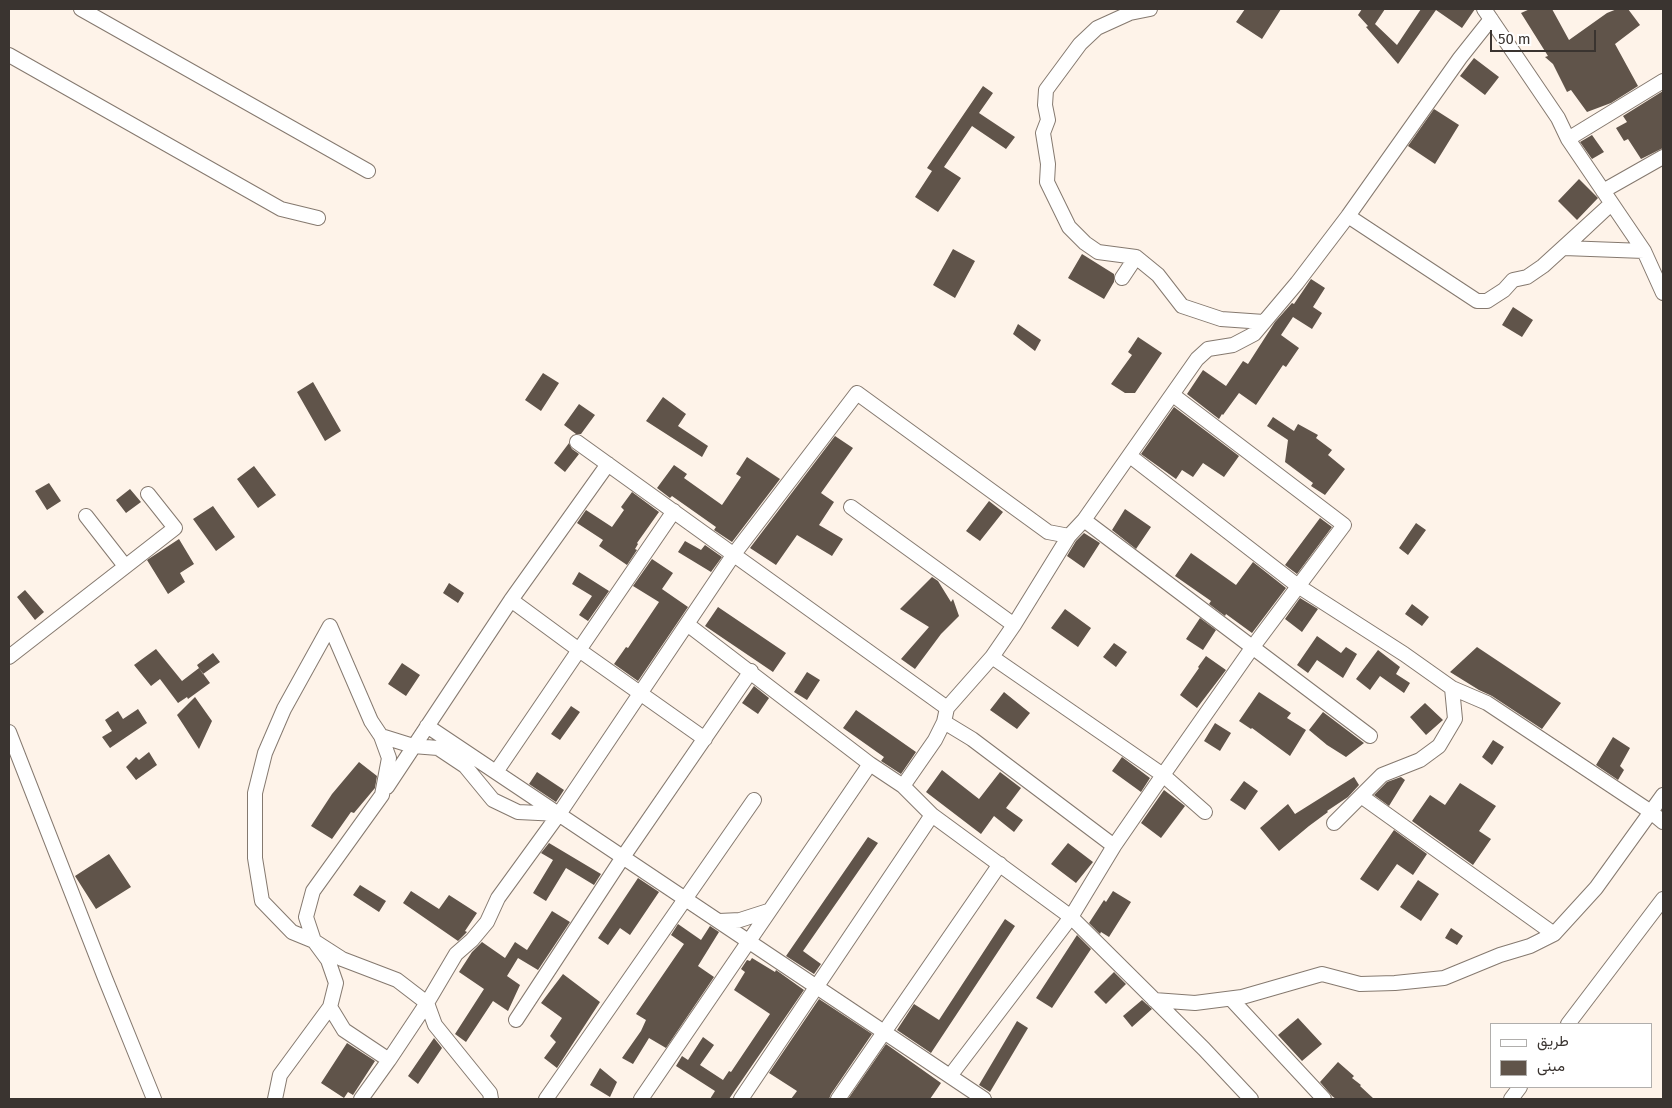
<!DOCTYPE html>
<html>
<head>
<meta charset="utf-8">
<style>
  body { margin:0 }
  #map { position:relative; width:1672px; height:1108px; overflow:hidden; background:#fef3e9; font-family:"Fira Sans",Vazirmatn,sans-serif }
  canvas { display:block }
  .frame { position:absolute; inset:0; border:10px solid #3a3430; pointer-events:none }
  .legend { position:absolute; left:1490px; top:1023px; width:162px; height:65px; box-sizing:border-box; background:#fff; border:1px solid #b0aeac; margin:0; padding:6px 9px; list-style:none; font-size:15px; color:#3a3430 }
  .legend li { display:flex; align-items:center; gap:10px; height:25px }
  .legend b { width:25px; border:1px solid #b0aeac }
  .scale { position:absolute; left:1490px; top:30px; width:106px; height:22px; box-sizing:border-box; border:2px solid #3a3430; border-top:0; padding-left:6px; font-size:15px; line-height:18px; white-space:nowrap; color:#3a3430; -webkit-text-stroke:4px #fff; paint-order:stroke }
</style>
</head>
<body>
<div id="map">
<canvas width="1672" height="1108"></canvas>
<div class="frame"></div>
<ul class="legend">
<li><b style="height:6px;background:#fff"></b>طريق</li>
<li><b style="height:14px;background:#60544a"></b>مبنى</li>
</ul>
<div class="scale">50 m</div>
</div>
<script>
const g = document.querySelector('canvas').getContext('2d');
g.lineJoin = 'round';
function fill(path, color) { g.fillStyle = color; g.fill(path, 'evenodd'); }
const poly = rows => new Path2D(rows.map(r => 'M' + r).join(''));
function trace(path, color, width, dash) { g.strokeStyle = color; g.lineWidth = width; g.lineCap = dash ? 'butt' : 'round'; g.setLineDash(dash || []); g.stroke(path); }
fill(poly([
  [1245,9,1281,9,1262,39,1236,22],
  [1362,9,1385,9,1375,24,1397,45,1421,9,1475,9,1462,28,1436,10,1398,64,1366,27,1368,26,1358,15],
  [1530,9,1552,9,1569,40,1607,13,1617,9,1628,9,1640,25,1615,44,1638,86,1611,103,1587,112,1571,90,1567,92,1553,64,1545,57,1548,56,1521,13],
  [1474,58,1499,77,1485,95,1460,76],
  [983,86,993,93,979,113,1015,137,1006,149,972,126,944,167,961,178,938,212,915,197,932,171,927,168],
  [1663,91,1663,148,1641,159,1628,139,1624,141,1616,128,1627,122,1623,116],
  [1434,109,1459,125,1435,164,1408,146],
  [1592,135,1604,152,1592,159,1580,142],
  [1579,179,1598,198,1577,220,1558,201],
  [953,249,975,261,955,298,933,285],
  [1082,254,1114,274,1114,282,1104,299,1068,278],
  [1311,279,1325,288,1313,307,1322,313,1312,329,1293,317,1281,335,1299,348,1286,367,1283,365,1256,405,1239,393,1223,415,1222,414,1219,419,1187,394,1203,370,1226,386,1243,361,1248,364,1275,322,1292,303,1294,304],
  [1513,307,1533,320,1522,337,1502,325],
  [1018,324,1041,340,1035,351,1013,334],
  [1138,337,1162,353,1135,393,1125,393,1111,384,1132,355,1128,352],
  [543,373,559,383,541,411,525,400],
  [313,382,341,431,325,441,297,392],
  [663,397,686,414,678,426,708,446,702,457,646,421],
  [579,404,595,415,581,434,576,434,564,425],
  [1174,407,1239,456,1224,477,1203,463,1193,477,1182,470,1176,479,1141,454],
  [1273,417,1294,431,1298,424,1318,435,1316,438,1332,450,1328,455,1345,469,1325,495,1311,486,1313,483,1285,462,1288,440,1267,426],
  [835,436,853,448,821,493,834,502,819,525,843,539,832,556,797,535,776,565,750,548],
  [569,443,572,449,579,454,565,472,554,463],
  [747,457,780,479,732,542,714,530,716,527,672,496,670,498,657,488,674,465,687,474,684,478,722,505,741,477,736,474],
  [254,466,276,495,258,508,237,479],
  [49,483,61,501,47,510,35,491],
  [130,489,141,502,126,513,116,500],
  [632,492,659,512,637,543,638,544,635,549,637,550,627,565,599,546,603,540,577,523,586,510,612,527,624,510,621,507],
  [989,501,1003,512,980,541,966,531],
  [213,506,235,537,216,551,193,519],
  [1125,509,1151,527,1136,549,1112,530],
  [1320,518,1332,527,1297,574,1285,565],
  [1416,523,1426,530,1408,555,1399,548],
  [1084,533,1100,543,1084,568,1067,556,1076,541],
  [179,539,194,564,180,573,185,582,168,594,147,560],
  [685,541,701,550,705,545,722,557,711,572,678,552],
  [1191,553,1236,585,1253,562,1286,588,1252,633,1226,614,1225,616,1209,604,1211,601,1175,576],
  [652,559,673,573,662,589,688,607,638,681,614,664,626,647,628,648,659,602,633,586],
  [579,572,609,591,588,621,579,615,592,596,572,584],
  [932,577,938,581,951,602,953,599,959,616,941,634,915,669,901,659,929,627,900,609],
  [449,583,464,593,458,603,443,593],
  [25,590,44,612,35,620,17,597],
  [1300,598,1318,609,1302,632,1285,619],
  [1412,604,1429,617,1422,626,1405,614],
  [718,607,786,653,773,672,705,626],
  [1065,609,1091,628,1078,647,1051,628],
  [1200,618,1216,630,1203,650,1186,639],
  [1317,636,1341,653,1346,647,1357,654,1343,678,1317,660,1308,673,1297,665],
  [1114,643,1127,652,1116,667,1103,657],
  [1477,647,1561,703,1542,729,1492,696,1479,690,1450,672],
  [156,649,182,681,199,668,210,683,188,699,187,697,178,703,160,679,151,686,134,665],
  [1378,650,1400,667,1396,674,1410,683,1404,693,1380,676,1370,690,1356,679],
  [213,653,220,662,203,674,197,665],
  [1206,656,1226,670,1197,708,1180,695,1199,668,1198,667],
  [402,663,420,675,406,696,388,684],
  [807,672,820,680,807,700,794,692],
  [754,686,769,698,758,714,742,703],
  [1004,692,1030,713,1017,729,990,710],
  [1259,692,1291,713,1287,718,1306,730,1290,756,1252,728,1251,729,1239,721],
  [195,697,212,721,199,749,177,715],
  [1425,703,1443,720,1426,735,1410,717],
  [571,706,580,712,560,740,551,734],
  [138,709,147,723,110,748,102,737,112,731,105,720,118,711,123,719],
  [856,710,916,752,901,774,881,761,884,757,843,728],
  [1323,712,1364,743,1346,757,1327,745,1309,730],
  [1215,723,1231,733,1220,751,1204,741],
  [1613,737,1630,748,1620,766,1624,770,1618,780,1596,765],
  [1493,740,1504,747,1492,765,1482,757],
  [149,752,157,765,136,780,126,767,136,757,139,760],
  [1122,757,1150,778,1141,792,1112,771],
  [359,762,377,776,375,788,354,813,351,812,332,839,311,826,332,794],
  [942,770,979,799,1000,772,1021,788,1006,808,1023,820,1014,832,994,816,981,834,926,792],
  [537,772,564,790,556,802,529,784],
  [1354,777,1359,785,1348,797,1327,811,1328,812,1309,826,1279,851,1260,828,1288,804,1295,814],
  [1401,777,1405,780,1389,806,1374,795,1387,782],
  [1244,781,1258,791,1245,810,1230,800],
  [1460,783,1496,806,1479,831,1491,839,1473,865,1412,821,1430,795,1445,805],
  [1164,790,1185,806,1161,838,1141,823],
  [1394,830,1427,854,1413,875,1397,864,1378,891,1360,879],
  [868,837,878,843,803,951,821,964,814,974,786,956],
  [549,843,601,874,594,885,566,868,546,901,533,893,553,860,541,853],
  [1068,843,1093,862,1076,883,1051,864],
  [109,854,131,887,96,909,75,876],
  [638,878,659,892,630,935,620,928,608,945,598,938],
  [1418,880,1439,894,1421,921,1400,907],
  [360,885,386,901,379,912,353,895],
  [411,891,439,909,449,895,477,913,465,931,467,932,458,941,403,903],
  [1113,891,1131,902,1109,937,1101,932,1100,934,1089,923,1104,900,1106,902],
  [552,911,570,922,538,970,518,958,507,976,520,985,508,1011,493,1001,466,1042,455,1034,484,989,459,972,472,952,482,942,505,958,515,942,527,950],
  [1005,919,1015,926,931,1053,897,1030,914,1004,939,1020],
  [678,924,701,940,710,926,719,932,698,966,714,977,666,1048,649,1038,633,1064,622,1058,641,1031,646,1020,636,1014,684,944,671,935],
  [1451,928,1463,936,1457,945,1445,938],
  [1077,935,1091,949,1052,1008,1036,998],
  [752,958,775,972,776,970,804,990,729,1099,710,1099,715,1091,676,1066,682,1056,688,1060,703,1037,714,1045,700,1065,723,1080,729,1071,731,1072,770,1014,734,990,745,972,741,969,747,960,750,961],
  [1114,972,1126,984,1106,1004,1094,992],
  [563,974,600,1002,557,1068,544,1058,556,1042,550,1036,562,1018,541,1003],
  [819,999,872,1034,831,1094,829,1099,791,1099,797,1091,769,1073],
  [1142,1000,1152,1009,1132,1027,1123,1016],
  [1298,1018,1322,1044,1302,1061,1278,1035],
  [1017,1021,1028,1028,990,1092,979,1085],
  [434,1038,442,1048,418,1084,408,1076],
  [347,1043,375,1061,353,1095,348,1092,344,1098,321,1083],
  [886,1044,941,1083,930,1099,848,1099],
  [1338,1062,1354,1076,1352,1078,1361,1085,1360,1086,1374,1099,1336,1099,1332,1096,1320,1082],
  [600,1068,617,1082,610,1097,590,1085]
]), '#60544a');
const minor = poly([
  [81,9,368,171],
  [1484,9,1558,118,1568,139,1644,251,1663,293],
  [9,55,281,209,318,218],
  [1568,139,1663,81],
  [1603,191,1663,157],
  [1348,216,1477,301,1487,301,1504,290,1513,280,1527,277,1543,266,1611,204,1564,248],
  [1564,248,1644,251],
  [1136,257,1098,252,1085,243,1069,227,1047,182,1048,164,1043,133,1048,120,1045,105,1046,90,1080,44,1097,28,1130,13,1150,9],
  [1122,278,1136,257,1158,275,1182,306,1221,319,1264,322],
  [577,442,947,708],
  [1130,456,1298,586,1404,654,1452,688,1487,703,1651,812,1663,822],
  [851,507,1014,625],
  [674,511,579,650,705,739],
  [86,516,125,566],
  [1084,520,1370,736],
  [687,624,870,764,903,786,932,815,1071,917,1204,1049,1251,1099],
  [9,657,175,528,148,494],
  [992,657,1163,775,1205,812],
  [944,722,972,739,1114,846],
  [427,726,984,1099],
  [9,732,105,978,154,1099],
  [381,736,413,746,438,748,465,766,493,800,518,812,559,814],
  [496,772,579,650,511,600],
  [903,786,935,740,944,722,947,708,992,657,1014,625,1069,536,1084,520,1197,359,1208,349,1233,345,1254,334,1297,283,1348,216,1460,58,1491,19],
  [387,787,511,600,608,464],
  [1361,796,1554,934],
  [1334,823,1382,775,1420,760,1439,746,1455,719,1452,688],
  [719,921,740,920,768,911],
  [1231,999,1324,1099],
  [1154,1000,1195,1003,1242,997,1322,974,1360,984,1395,983,1444,978,1500,955,1530,946,1554,934,1596,888,1663,795],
  [330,1007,344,1030,389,1060,427,1003,456,954,472,940,487,922,498,898,559,814,734,554,857,393,1048,532,1069,536],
  [516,1020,623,857,751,671],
  [1568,1024,1663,899],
  [950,1076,1071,917,1114,846,1163,775,1252,648,1344,525,1173,395],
  [275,1099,280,1075,330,1007,336,983,328,960,314,941,306,917,313,891,382,795,389,758,381,736,371,721,330,626,284,709,265,753,255,793,255,858,262,901,292,932,314,941,342,959,397,980,427,1003,435,1025,490,1093,491,1099],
  [361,1099,389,1060],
  [546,1099,754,800],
  [641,1099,870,764],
  [741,1099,932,815],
  [838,1099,1000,864],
  [1511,1099,1520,1087]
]);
trace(minor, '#85796f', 16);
trace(minor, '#fff', 14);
</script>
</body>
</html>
